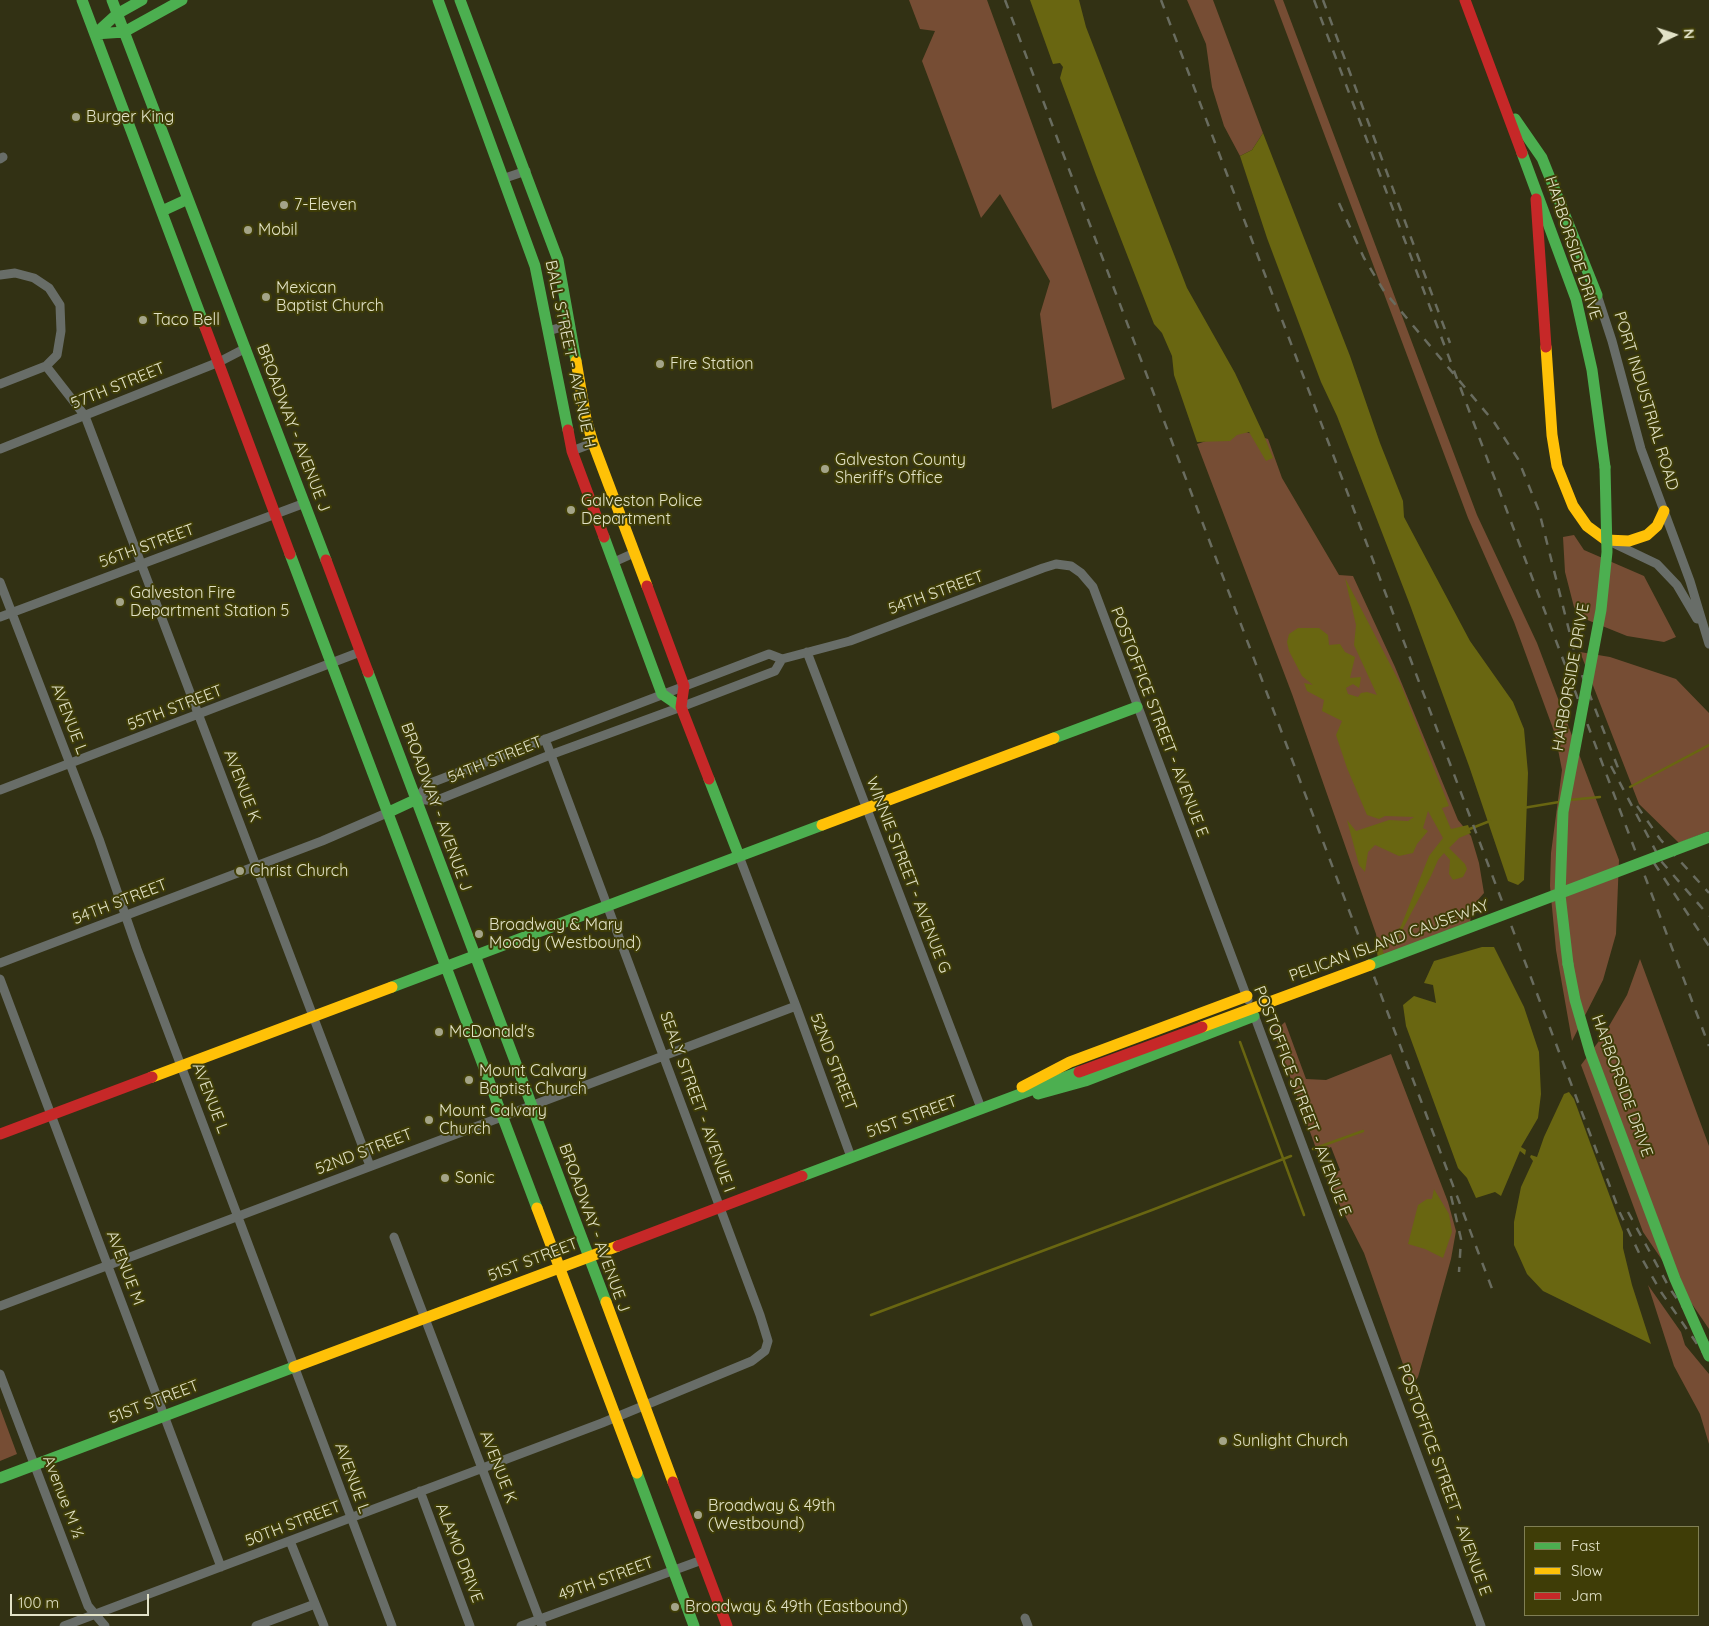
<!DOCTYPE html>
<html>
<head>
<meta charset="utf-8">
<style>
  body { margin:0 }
  #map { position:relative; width:1709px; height:1626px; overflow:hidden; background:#323114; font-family:Quicksand,sans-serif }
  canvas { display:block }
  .legend { position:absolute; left:1524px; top:1526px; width:175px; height:90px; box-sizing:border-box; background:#3f3d07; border:1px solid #807f54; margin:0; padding:6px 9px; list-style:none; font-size:15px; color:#e2e2c7 }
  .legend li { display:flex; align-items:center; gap:10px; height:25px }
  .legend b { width:25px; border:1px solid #807f54 }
  .north { position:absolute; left:1649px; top:10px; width:50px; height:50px; -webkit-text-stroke:4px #3f3d07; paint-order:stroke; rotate:86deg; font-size:14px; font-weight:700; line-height:20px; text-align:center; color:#e2e2c7 }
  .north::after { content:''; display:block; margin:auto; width:18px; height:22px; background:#e2e2c7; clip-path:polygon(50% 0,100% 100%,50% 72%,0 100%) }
  .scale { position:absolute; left:10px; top:1594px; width:139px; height:22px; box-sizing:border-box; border:2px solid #e2e2c7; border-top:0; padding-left:6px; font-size:15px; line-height:18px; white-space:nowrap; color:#e2e2c7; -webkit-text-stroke:4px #3f3d07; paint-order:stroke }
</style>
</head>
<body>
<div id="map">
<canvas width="1709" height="1626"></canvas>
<ul class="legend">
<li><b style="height:6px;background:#4caf50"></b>Fast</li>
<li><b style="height:6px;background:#ffc107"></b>Slow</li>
<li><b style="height:6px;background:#c62828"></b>Jam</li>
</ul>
<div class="north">N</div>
<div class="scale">100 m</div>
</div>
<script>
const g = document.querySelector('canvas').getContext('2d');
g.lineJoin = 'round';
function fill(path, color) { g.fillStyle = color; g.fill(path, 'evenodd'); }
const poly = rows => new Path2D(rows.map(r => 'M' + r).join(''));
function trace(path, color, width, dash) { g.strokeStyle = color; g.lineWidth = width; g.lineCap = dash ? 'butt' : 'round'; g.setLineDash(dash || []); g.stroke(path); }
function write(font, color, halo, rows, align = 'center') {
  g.font = font + ' Quicksand,sans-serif'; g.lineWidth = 4; g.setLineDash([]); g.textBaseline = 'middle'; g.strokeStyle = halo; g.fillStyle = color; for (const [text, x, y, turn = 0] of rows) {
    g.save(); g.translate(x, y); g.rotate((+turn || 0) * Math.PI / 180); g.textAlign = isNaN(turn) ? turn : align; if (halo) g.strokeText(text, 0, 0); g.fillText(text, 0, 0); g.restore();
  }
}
fill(poly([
  [909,0,987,0,1125,379,1052,409,1040,314,1050,281,1000,194,981,218,922,61,935,31,920,29],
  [1187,0,1213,0,1263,133,1252,150,1240,156,1224,126,1212,87,1206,44],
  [1274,0,1283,0,1477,515,1537,643,1619,860,1616,934,1603,980,1572,1041,1556,950,1550,886,1551,853,1562,770,1555,734,1514,622,1468,518],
  [1240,430,1268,439,1282,478,1339,575,1353,576,1395,667,1458,820,1471,836,1479,863,1484,893,1470,909,1471,932,1381,964,1376,934,1292,694,1197,444],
  [1574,535,1584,550,1644,576,1676,637,1664,642,1627,636,1580,617,1574,607,1565,572,1563,537],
  [1580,652,1610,657,1676,679,1709,713,1709,831,1679,843,1639,804],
  [1640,959,1709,1146,1709,1329,1643,1232,1581,1065,1605,1033,1627,995],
  [1285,1022,1306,1079,1326,1080,1391,1054,1448,1202,1456,1231,1451,1259,1418,1377,1411,1387,1364,1253,1327,1180,1340,1170,1331,1147,1318,1154,1274,1032],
  [1648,1285,1681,1332,1685,1345,1709,1374,1709,1444,1700,1414,1674,1366],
  [0,1408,17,1454,0,1461]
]), '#764d34');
fill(poly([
  [1030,0,1079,0,1086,27,1187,288,1235,373,1263,433,1273,458,1266,461,1249,432,1237,435,1230,441,1197,442,1174,375,1172,356,1162,333,1154,324,1096,175,1060,78,1063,67,1060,63,1053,64],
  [1263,133,1350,356,1380,443,1403,501,1404,517,1470,641,1513,702,1524,729,1528,773,1524,880,1518,885,1508,881,1469,766,1410,605,1337,416,1321,382,1267,238,1240,156,1252,150],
  [1345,578,1401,685,1449,806,1442,808,1451,829,1468,825,1471,833,1459,838,1449,848,1465,864,1467,869,1463,877,1453,880,1449,874,1450,860,1444,853,1438,860,1431,876,1399,936,1384,943,1382,948,1385,958,1378,960,1376,943,1394,935,1401,926,1429,856,1443,838,1428,811,1423,828,1428,831,1417,844,1413,853,1399,856,1375,845,1368,852,1365,872,1359,865,1347,820,1356,831,1389,820,1408,821,1414,817,1385,816,1379,819,1367,815,1347,768,1336,735,1342,721,1322,711,1324,700,1307,691,1304,683,1313,685,1302,676,1289,651,1287,642,1289,634,1298,628,1319,628,1328,635,1329,645,1340,644,1345,652,1355,657,1350,678,1361,677,1360,684,1359,688,1353,684,1346,688,1348,694,1358,697,1361,693,1367,692,1377,695,1354,645,1356,625],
  [1482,947,1494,947,1524,1007,1539,1052,1541,1094,1538,1118,1521,1147,1526,1150,1525,1155,1520,1151,1501,1196,1495,1192,1476,1198,1467,1178,1458,1168,1406,1026,1403,1005,1414,996,1436,1003,1433,985,1424,983,1434,961],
  [1569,1092,1574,1099,1623,1232,1623,1248,1632,1285,1651,1344,1543,1291,1527,1274,1514,1245,1514,1222,1521,1187,1533,1161,1530,1157,1531,1155,1537,1157,1544,1137,1564,1094],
  [1434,1189,1449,1214,1452,1232,1443,1258,1425,1249,1408,1244,1418,1205,1427,1199,1432,1199]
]), '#696611');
trace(poly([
  [1630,787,1709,745],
  [1569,800,1600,797],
  [1523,808,1559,802],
  [1467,830,1490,821],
  [1381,945,1396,937],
  [1240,1042,1304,1215],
  [1313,1149,1363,1131],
  [871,1315,1152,1210,1291,1156]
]), '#696611', 2.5);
trace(poly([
  [0,159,3,157],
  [505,178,526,171],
  [0,275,15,273,34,278,49,288,60,305,61,331,57,355,46,366,0,384],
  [1597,295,1612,341,1641,449,1690,581,1709,644],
  [548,331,569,325],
  [46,366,85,416,370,1166],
  [0,449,219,362,246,348],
  [572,451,593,443],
  [1613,543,1657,564,1677,585,1697,619],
  [614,562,634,553],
  [0,582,99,839,137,949,392,1626],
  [0,617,305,503],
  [807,652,981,1108],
  [782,659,775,671,681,707,550,755,435,801,417,799,428,784,769,654,782,659,850,641,1043,568,1056,564,1071,566,1081,573,1093,587,1248,1000],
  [0,790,360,652],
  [0,963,322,841,389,812],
  [0,979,221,1567],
  [796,1006,851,1157],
  [1253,1012,1481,1626],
  [394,1237,542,1626],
  [0,1306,796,1006,739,856],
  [0,1374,88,1606,105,1626],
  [420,1491,470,1626],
  [290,1541,324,1626],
  [1025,1618,1028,1626],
  [64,1626,602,1423,752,1361,765,1351,768,1341,760,1315,545,739],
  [256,1626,315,1604],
  [521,1626,702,1560]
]), '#686d68', 9);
trace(poly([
  [82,0,205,327],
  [112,0,326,560],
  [438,0,535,266,568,430],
  [460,0,558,260,576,361],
  [95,34,124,32,182,0],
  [95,34,117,14,142,0],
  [1515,119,1542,158,1597,295],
  [1522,153,1576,299,1592,370,1605,467],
  [162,211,188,199],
  [604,537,662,694,681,707],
  [290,554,537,1208],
  [368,672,606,1302],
  [1054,738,1137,707],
  [709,779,739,856],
  [389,812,417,799],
  [1560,895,1568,964],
  [392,987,822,825],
  [1038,1094,1085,1081,1254,1016],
  [802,1176,1079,1072],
  [637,1473,694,1626],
  [0,1478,294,1367]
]), '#4caf50', 11);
trace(poly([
  [1546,347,1552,435,1557,466,1573,506,1587,526,1606,540,1629,541,1647,535,1657,526,1664,511],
  [576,361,586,419,593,443,647,586],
  [822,825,1054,738],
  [152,1077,392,987],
  [1022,1087,1070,1062,1247,996],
  [537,1208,637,1473],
  [606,1302,673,1482],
  [294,1367,618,1246]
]), '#ffc107', 11);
trace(poly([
  [1465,0,1522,153],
  [1536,199,1546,347],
  [205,327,290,554],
  [568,430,572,451,604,537],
  [326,560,368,672],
  [647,586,684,686,681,707,709,779],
  [0,1134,152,1077],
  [618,1246,802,1176],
  [673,1482,727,1626]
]), '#c62828', 11);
trace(poly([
  [1005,0,1494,1294],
  [1161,0,1620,1213,1641,1257,1661,1292,1709,1361],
  [1314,0,1709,1046],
  [1323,0,1450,343],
  [1339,203,1364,258,1384,291,1494,422,1518,459,1539,511,1577,662,1620,773],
  [1611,766,1661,861,1709,916],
  [1637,806,1660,839,1709,893],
  [1654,863,1709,946],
  [1451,1196,1461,1239,1459,1272],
  [1628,1212,1670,1289,1709,1344]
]), '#696c5f', 2.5, [9, 9]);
trace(poly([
  [1560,895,1563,812,1601,610,1607,552,1605,467],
  [1568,964,1575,1000,1590,1052,1675,1279,1709,1356],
  [1370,965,1709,837]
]), '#4caf50', 11);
trace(poly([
  [1202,1027,1370,965]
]), '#ffc107', 11);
trace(poly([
  [1079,1072,1202,1027]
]), '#c62828', 11);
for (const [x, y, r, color] of [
  [76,117,5,"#a4a488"],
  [284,205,5,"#a4a488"],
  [248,230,5,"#a4a488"],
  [266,297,5,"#a4a488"],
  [143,320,5,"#a4a488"],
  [660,364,5,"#a4a488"],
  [825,469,5,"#a4a488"],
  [571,510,5,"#a4a488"],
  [120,602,5,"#a4a488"],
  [240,871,5,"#a4a488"],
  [479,934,5,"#a4a488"],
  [439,1032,5,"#a4a488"],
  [469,1080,5,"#a4a488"],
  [429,1120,5,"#a4a488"],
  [445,1178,5,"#a4a488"],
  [1223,1441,5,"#a4a488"],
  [698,1515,5,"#a4a488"],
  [675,1607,5,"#a4a488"]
]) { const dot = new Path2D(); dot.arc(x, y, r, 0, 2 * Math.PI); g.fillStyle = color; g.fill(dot); trace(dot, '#3f3d07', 2); }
write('16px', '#e2e2c7', '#3f3d07', [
  ["Burger King",86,117],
  ["7-Eleven",294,205],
  ["Mobil",258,230],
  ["Mexican",276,288],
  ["Baptist Church",276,306],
  ["Taco Bell",153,320],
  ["Fire Station",670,364],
  ["Galveston County",835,460],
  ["Sheriff's Office",835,478],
  ["Galveston Police",581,501],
  ["Department",581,519],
  ["Galveston Fire",130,593],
  ["Department Station 5",130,611],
  ["Christ Church",250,871],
  ["Broadway & Mary",489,925],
  ["Moody (Westbound)",489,943],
  ["McDonald's",449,1032],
  ["Mount Calvary",479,1071],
  ["Baptist Church",479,1089],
  ["Mount Calvary",439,1111],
  ["Church",439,1129],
  ["Sonic",455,1178],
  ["Sunlight Church",1233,1441],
  ["Broadway & 49th",708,1506],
  ["(Westbound)",708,1524],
  ["Broadway & 49th (Eastbound)",685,1607]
], 'left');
write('16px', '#e2e2c7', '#3f3d07', [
  ["HARBORSIDE DRIVE",1573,248,72],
  ["BALL STREET - AVENUE H",570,354,78],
  ["57TH STREET",118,386,-22],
  ["PORT INDUSTRIAL ROAD",1646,401,73],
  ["BROADWAY - AVENUE J",293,428,69],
  ["56TH STREET",147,546,-20],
  ["54TH STREET",936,593,-20],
  ["HARBORSIDE DRIVE",1571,677,-80],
  ["55TH STREET",175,708,-21],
  ["AVENUE L",69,719,69],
  ["POSTOFFICE STREET - AVENUE E",1159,722,69],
  ["54TH STREET",495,760,-22],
  ["AVENUE K",242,786,69],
  ["BROADWAY - AVENUE J",436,807,70],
  ["WINNIE STREET - AVENUE G",908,875,69],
  ["54TH STREET",120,902,-21],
  ["PELICAN ISLAND CAUSEWAY",1389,941,-20],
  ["52ND STREET",833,1062,69],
  ["HARBORSIDE DRIVE",1622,1086,70],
  ["AVENUE L",210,1098,69],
  ["POSTOFFICE STREET - AVENUE E",1302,1101,69],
  ["SEALY STREET - AVENUE I",697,1102,70],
  ["51ST STREET",912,1117,-20],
  ["52ND STREET",364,1152,-21],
  ["BROADWAY - AVENUE J",594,1228,70],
  ["51ST STREET",533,1260,-21],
  ["AVENUE M",125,1268,69],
  ["51ST STREET",154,1402,-21],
  ["AVENUE K",498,1467,69],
  ["AVENUE L",352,1478,70],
  ["POSTOFFICE STREET - AVENUE E",1444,1480,70],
  ["Avenue M ½",63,1497,69],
  ["50TH STREET",293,1524,-21],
  ["ALAMO DRIVE",459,1553,69],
  ["49TH STREET",606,1579,-20]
]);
</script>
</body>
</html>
